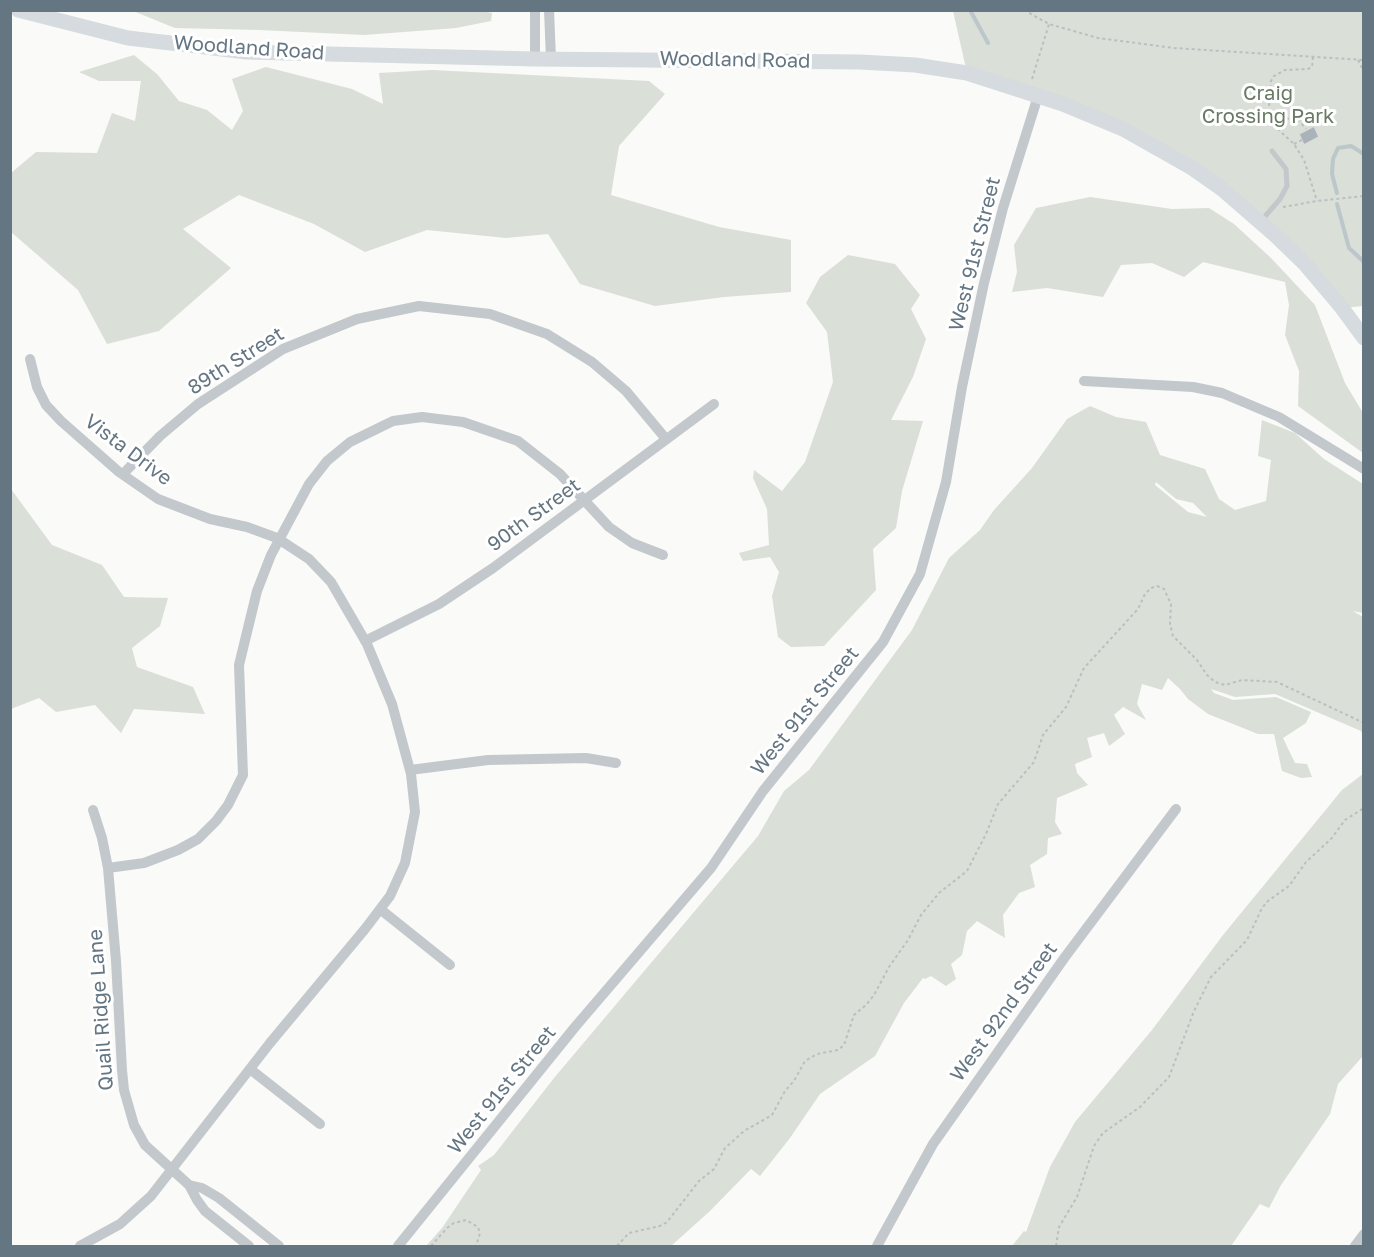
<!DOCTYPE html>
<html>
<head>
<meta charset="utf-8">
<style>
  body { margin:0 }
  #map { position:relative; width:1374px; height:1257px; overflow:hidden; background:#fafaf8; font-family:"Golos Text",sans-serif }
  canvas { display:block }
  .frame { position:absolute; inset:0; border:12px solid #657683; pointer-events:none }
</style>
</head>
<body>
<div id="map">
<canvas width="1374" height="1257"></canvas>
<div class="frame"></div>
</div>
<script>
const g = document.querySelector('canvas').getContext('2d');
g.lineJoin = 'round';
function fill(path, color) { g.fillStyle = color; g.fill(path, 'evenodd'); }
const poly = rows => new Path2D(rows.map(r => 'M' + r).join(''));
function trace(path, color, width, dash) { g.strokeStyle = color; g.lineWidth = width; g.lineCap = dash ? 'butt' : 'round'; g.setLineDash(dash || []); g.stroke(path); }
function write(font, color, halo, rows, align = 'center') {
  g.font = font + ' "Golos Text",sans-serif'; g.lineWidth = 6; g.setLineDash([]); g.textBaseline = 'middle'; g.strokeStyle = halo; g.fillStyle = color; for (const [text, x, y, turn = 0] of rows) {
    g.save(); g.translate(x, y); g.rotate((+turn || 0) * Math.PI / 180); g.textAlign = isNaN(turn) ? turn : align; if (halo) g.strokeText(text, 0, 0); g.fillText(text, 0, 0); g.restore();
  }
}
fill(poly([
  [483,11,492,13,491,21,456,28,364,35,260,30,175,28,133,11],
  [953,11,1363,11,1363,306,1342,308,1304,263,1160,149,967,73],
  [134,55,157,74,179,101,207,110,232,130,243,111,232,79,266,67,352,89,383,104,379,73,432,70,649,81,665,94,619,146,611,195,719,227,791,240,791,292,724,297,655,306,580,284,548,234,506,238,427,230,365,252,314,224,239,195,183,229,231,268,159,331,107,344,78,290,11,232,11,173,36,152,97,153,112,113,135,121,141,81,99,81,79,72],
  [1090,197,1172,209,1209,208,1234,224,1271,258,1315,305,1345,383,1363,413,1363,453,1298,406,1299,371,1285,335,1289,305,1285,282,1203,262,1184,277,1152,263,1121,265,1103,297,1047,288,1012,292,1017,272,1014,245,1036,208],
  [848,255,895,264,920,295,911,309,926,339,913,377,891,420,923,421,902,491,896,528,873,549,876,590,824,646,791,647,778,637,772,596,779,572,770,557,743,561,739,553,769,545,767,509,753,478,754,470,782,491,805,462,833,382,827,332,806,303,820,277],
  [1090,406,1116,417,1146,422,1160,455,1205,469,1219,499,1235,510,1266,501,1271,460,1258,456,1262,420,1295,433,1324,459,1363,484,1363,613,1353,611,1363,617,1363,735,1361,731,1275,694,1235,697,1211,689,1214,693,1233,700,1276,697,1311,712,1306,723,1283,738,1295,763,1307,764,1312,777,1301,778,1282,771,1274,734,1258,734,1208,714,1188,699,1180,689,1168,678,1162,690,1142,684,1137,704,1146,720,1123,707,1114,715,1125,734,1109,746,1104,733,1087,738,1092,757,1075,764,1077,773,1088,785,1057,798,1055,822,1062,834,1048,838,1047,854,1030,865,1035,887,1019,893,1003,915,1005,938,977,921,967,931,962,955,951,964,956,979,946,986,931,976,925,979,923,978,904,1003,875,1056,820,1094,790,1138,760,1176,751,1169,710,1211,671,1246,426,1246,442,1228,481,1170,478,1166,494,1155,554,1078,758,836,784,791,809,770,912,630,949,558,980,530,994,510,1032,468,1067,419],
  [1156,482,1176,499,1193,503,1207,517,1188,512,1155,485],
  [11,480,11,489,52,545,102,565,124,597,168,598,160,626,132,648,137,667,193,687,205,714,134,709,121,733,95,705,56,712,39,698,11,709],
  [1363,774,1363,1056,1338,1084,1330,1114,1281,1185,1269,1208,1260,1204,1231,1246,1012,1246,1024,1231,1026,1232,1050,1167,1075,1122,1152,1030,1223,935,1342,790]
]), '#dadfd7');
trace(poly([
  [970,10,988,43],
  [1337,193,1332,174,1333,159,1338,148,1351,146,1364,154],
  [1337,204,1349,248,1364,262]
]), '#bbc7cb', 4);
const building = poly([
  [1314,126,1319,137,1304,145,1299,134,1314,126]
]);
fill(building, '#aab3b9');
trace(building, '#dcdcda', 1.5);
trace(poly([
  [1024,10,1049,24,1098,38,1174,48,1364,60],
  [1313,57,1312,67,1308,69,1285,70,1274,76,1271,81,1268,120,1294,144,1304,160,1317,201],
  [1358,60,1364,72],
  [1032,79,1049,24],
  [1268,118,1298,119,1306,129],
  [1237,125,1248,110,1264,121,1268,120],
  [1294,144,1302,140],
  [1283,207,1317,201,1364,196],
  [431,1246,447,1228,454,1223,466,1220,478,1227,480,1233,476,1246],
  [617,1246,629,1233,660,1226,667,1222,699,1181,714,1169,725,1148,744,1131,772,1115,785,1091,794,1081,805,1061,817,1054,838,1050,844,1045,854,1015,866,1005,874,995,889,967,908,940,921,915,939,893,967,871,986,834,998,804,1034,762,1043,735,1066,707,1084,668,1138,609,1145,594,1151,588,1157,586,1164,589,1171,604,1170,624,1173,636,1197,660,1207,675,1215,682,1225,685,1242,680,1277,682,1364,723],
  [1056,1246,1059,1227,1077,1197,1094,1146,1103,1133,1140,1107,1169,1077,1194,1011,1211,977,1247,940,1262,908,1268,901,1289,886,1306,862,1331,839,1345,820,1364,808]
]), '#bbbfc2', 2, [3, 3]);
trace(poly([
  [1261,221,1280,199,1287,186,1286,169,1272,151]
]), '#c3c8cc', 5);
trace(poly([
  [549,10,551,59],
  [535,59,535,10],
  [30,359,37,387,46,405,61,421,119,472,158,499,210,519,247,527,277,538,309,559,331,582,367,644,392,704,411,774,415,812,405,863,390,896,365,929,270,1043,151,1196,120,1224,80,1246],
  [1084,381,1193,387,1222,393,1279,417,1364,469],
  [123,474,160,436,198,404,283,349,357,319,419,306,490,314,547,334,592,362,626,391,666,439],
  [365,641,439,604,493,568,714,404],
  [410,770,488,760,586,758,616,763],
  [93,810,102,838,108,868,116,961,122,1070,124,1090,134,1125,145,1145,189,1185,197,1200,205,1211,249,1246],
  [108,868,144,863,178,850,198,839,216,821,228,805,243,775,239,665,257,591,271,555,309,484,327,461,350,442,393,421,422,417,463,422,518,441,560,474,609,527,632,543,663,555],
  [380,909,450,965],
  [250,1069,320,1124],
  [189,1185,202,1188,219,1198,279,1246],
  [398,1246,575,1027,711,868,763,791,883,642,920,574,946,482,962,387,984,283,1003,208,1038,96],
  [877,1246,933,1144,1065,957,1176,809],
  [1355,1246,1364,1234]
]), '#c3c8cc', 10);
trace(poly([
  [18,10,128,38,247,52,535,59,860,62,915,65,967,73,1063,104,1123,129,1192,168,1222,189,1275,235,1304,263,1342,308,1364,338]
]), '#d6dbdf', 15);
write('20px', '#657683', '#fff', [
  ["Woodland Road",249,48,4],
  ["Woodland Road",735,60,1],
  ["West 91st Street",975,254,-76],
  ["89th Street",236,361,-32],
  ["Vista Drive",128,450,37],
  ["90th Street",534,515,-36],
  ["West 91st Street",805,711,-51],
  ["Quail Ridge Lane",101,1010,-94],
  ["West 92nd Street",1004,1012,-54],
  ["West 91st Street",502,1090,-51]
]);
write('20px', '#687a64', '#fff', [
  ["Craig",1268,94],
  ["Crossing Park",1268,117]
]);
</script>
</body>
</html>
